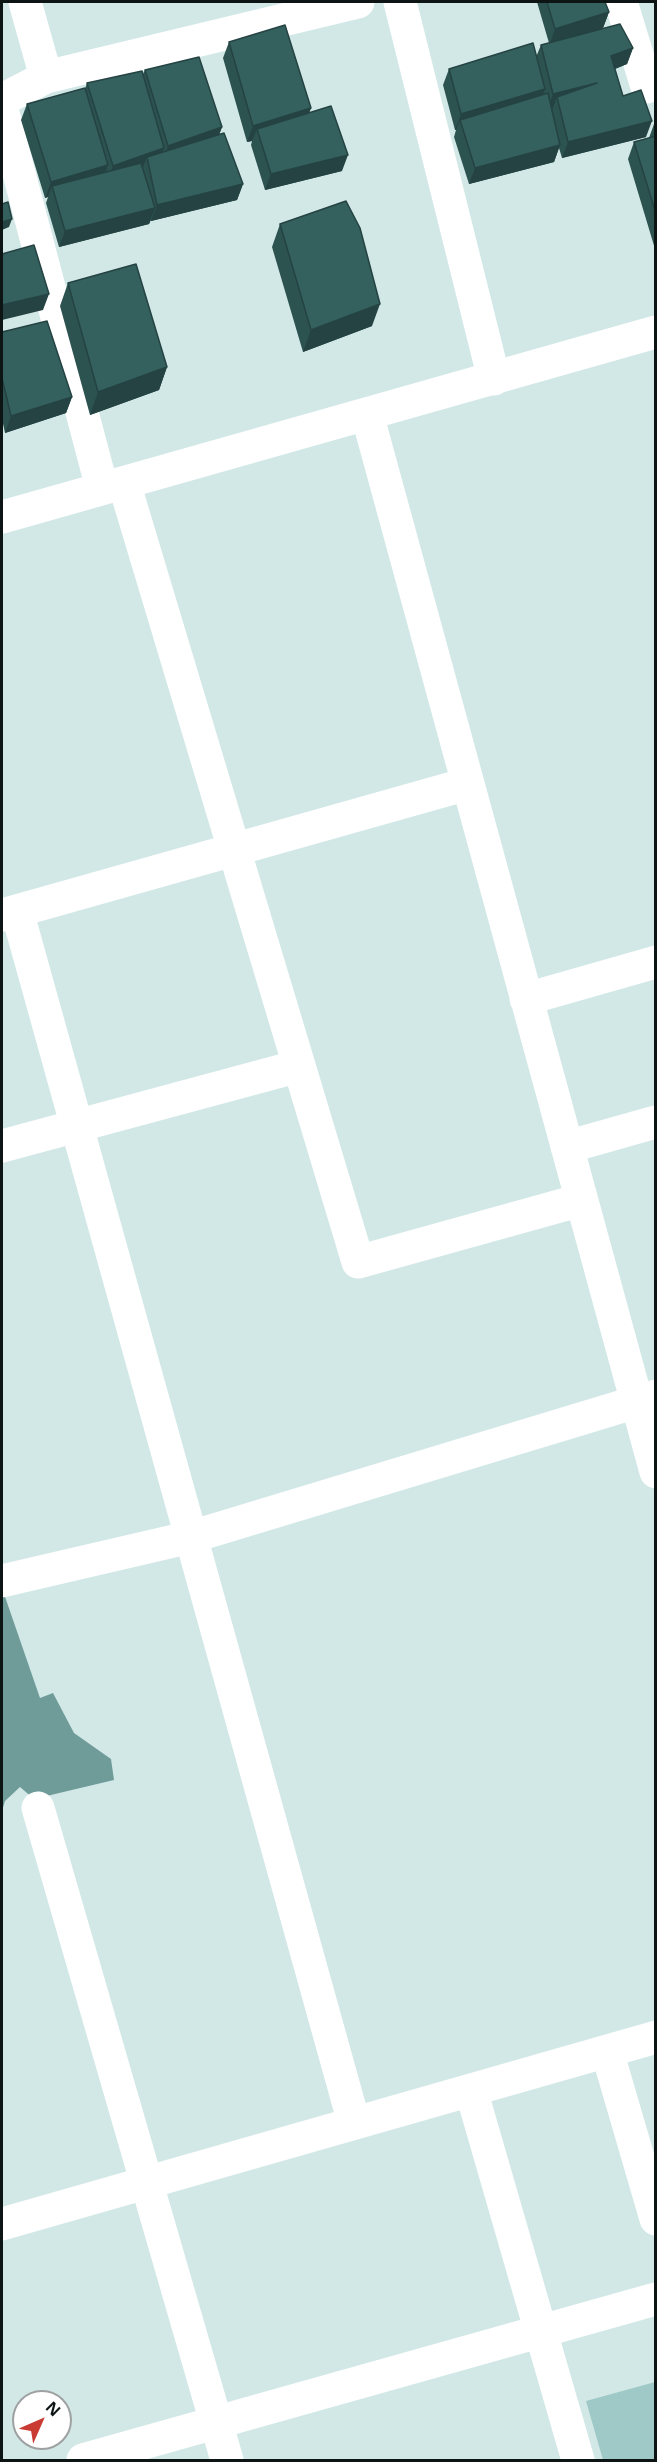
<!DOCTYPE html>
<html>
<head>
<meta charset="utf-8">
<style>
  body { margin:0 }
  #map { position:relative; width:657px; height:2462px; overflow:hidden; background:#d2e8e7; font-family:"Noto Sans",sans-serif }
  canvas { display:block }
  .frame { position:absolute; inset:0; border:3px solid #0d1514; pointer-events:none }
  .north { position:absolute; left:12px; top:2390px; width:60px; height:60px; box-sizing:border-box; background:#fff; border:2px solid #9ea1a1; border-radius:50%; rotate:45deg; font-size:16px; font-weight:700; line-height:24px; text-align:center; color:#0d1514 }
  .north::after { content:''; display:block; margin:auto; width:21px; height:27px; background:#c93b33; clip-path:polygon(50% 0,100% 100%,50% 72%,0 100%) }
</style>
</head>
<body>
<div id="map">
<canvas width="657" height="2462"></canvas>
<div class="frame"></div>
<div class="north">N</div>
</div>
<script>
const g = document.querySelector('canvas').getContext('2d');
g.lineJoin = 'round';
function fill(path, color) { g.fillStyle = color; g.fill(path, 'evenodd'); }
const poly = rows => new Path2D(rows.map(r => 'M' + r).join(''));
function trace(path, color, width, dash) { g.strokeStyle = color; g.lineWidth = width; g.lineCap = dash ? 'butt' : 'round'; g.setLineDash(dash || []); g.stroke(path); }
fill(poly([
  [655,2382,655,2460,603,2460,586,2401]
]), '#9fc9c6');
fill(poly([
  [2,1588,40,1698,53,1693,74,1733,111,1759,114,1780,34,1799,20,1787,5,1801,2,1811]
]), '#6f9c99');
trace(poly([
  [25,2,46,77],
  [400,2,494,379],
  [621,2,647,87],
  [2,100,46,77,358,2],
  [2,109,102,488],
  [367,414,656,1472],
  [124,483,358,1262,581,1200],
  [2,517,656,332],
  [17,911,354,2123],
  [2,915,467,784],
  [526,999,656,962],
  [2,1146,299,1066],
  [567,1147,656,1122],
  [2,1581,191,1537,656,1396],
  [38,1808,227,2460],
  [607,2051,656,2219],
  [471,2090,578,2460],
  [2,2224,656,2037],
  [83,2460,656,2299]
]), '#fff', 33);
fill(poly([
  [537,2,605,2,609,12,603,28,633,48,627,64,615,69,623,96,646,137,562,158,559,148,554,162,469,184,454,137,456,130,455,130,443,85,449,69,536,57,541,45,549,43],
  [229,42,311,108,309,113,342,171,265,190,251,145,252,141,247,142,223,58],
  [145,70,222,127,219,135,243,184,237,200,151,221,151,220,149,224,59,247,46,203,48,197,45,198,21,120,27,104,85,89,87,83,143,74],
  [656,123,656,249,655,249,628,159,634,142,649,138,654,124],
  [280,224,372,326,303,352,272,247],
  [68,283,167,367,159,390,90,415,60,306],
  [2,332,72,397,66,413,5,433,2,419]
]), '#2d5351');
fill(poly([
  [609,12,603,28,549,46,555,29],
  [633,48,627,64,605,73,611,56],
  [597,83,557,97,552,110,547,111,553,94],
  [545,89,539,106,460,120,456,130,455,130,461,114],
  [311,108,305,124,257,129,252,141,247,142,253,126],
  [652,121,646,137,562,158,568,142],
  [222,127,216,143,162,163,168,146],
  [560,145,554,162,469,184,475,168],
  [164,148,158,165,147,157,142,170,107,182,113,166],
  [348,155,342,171,265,190,271,174],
  [108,165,102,182,52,186,48,197,45,198,51,182],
  [243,184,237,200,151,221,157,205],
  [155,208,149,224,59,247,65,231],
  [12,219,9,227,2,230,2,222],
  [49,294,43,310,2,320,2,305],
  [380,304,372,326,303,352,311,330],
  [167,367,159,390,90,415,98,392],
  [72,397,66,413,5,433,11,416]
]), '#244342');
const building = poly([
  [547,2,605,2,609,12,555,29,547,2],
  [620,24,633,48,611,56,623,96,641,90,652,121,568,142,557,97,597,83,553,94,541,45,620,24],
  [285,25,311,108,253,126,229,42,285,25],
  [533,43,545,89,461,114,449,69,533,43],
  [199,57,222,127,168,146,145,70,199,57],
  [142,71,164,148,113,166,87,83,142,71],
  [85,88,108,165,51,182,27,104,85,88],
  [548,93,560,145,475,168,460,120,548,93],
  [331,106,348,155,271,174,257,129,331,106],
  [224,133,243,184,157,205,147,157,224,133],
  [656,136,656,214,634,142,656,136],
  [141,163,155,208,65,231,52,186,141,163],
  [346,201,360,228,380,304,311,330,280,224,346,201],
  [8,202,12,219,2,222,2,204,8,202],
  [34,245,49,294,2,305,2,254,34,245],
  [136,264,167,367,98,392,68,283,136,264],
  [47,321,72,397,11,416,2,378,2,332,47,321]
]);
fill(building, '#34605e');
trace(building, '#244342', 1.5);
</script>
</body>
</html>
